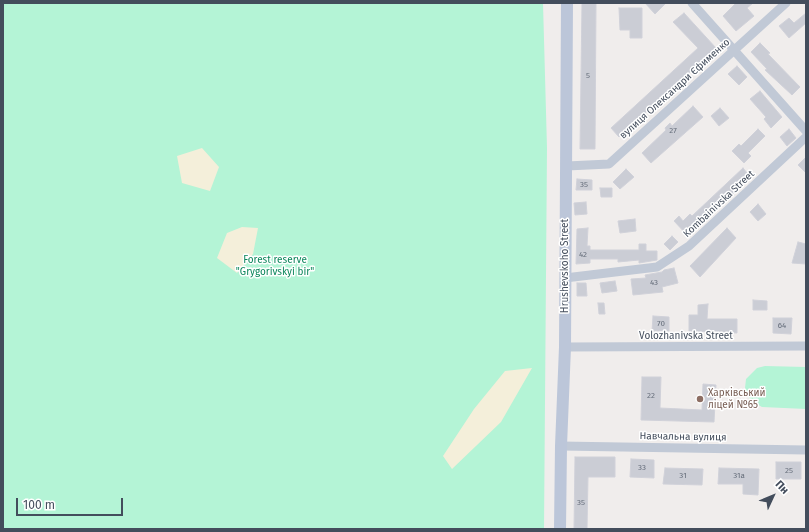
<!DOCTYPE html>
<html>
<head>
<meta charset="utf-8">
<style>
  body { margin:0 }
  #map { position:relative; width:809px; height:532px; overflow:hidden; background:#f0edec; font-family:"Fira Sans",sans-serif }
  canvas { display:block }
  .frame { position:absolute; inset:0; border:4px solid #434d5c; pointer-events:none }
  .north { position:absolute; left:753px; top:476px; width:40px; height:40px; -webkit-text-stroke:3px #fff; paint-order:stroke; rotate:46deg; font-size:11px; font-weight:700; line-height:16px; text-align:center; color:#434d5c }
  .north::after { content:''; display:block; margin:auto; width:14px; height:18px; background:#434d5c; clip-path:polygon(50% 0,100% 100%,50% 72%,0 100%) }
  .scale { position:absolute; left:16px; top:498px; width:107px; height:18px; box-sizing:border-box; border:2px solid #434d5c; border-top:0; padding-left:5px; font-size:12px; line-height:14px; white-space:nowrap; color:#434d5c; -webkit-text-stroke:3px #fff; paint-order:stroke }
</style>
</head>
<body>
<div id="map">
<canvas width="809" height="532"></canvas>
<div class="frame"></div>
<div class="north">Пн</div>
<div class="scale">100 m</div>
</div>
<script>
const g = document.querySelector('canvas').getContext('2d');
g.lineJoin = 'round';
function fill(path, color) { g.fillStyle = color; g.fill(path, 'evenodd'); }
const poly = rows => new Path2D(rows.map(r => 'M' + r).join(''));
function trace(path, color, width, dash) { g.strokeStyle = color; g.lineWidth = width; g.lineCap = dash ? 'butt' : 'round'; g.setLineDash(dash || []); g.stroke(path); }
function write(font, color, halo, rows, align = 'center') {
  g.font = font + ' "Fira Sans",sans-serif'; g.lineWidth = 3; g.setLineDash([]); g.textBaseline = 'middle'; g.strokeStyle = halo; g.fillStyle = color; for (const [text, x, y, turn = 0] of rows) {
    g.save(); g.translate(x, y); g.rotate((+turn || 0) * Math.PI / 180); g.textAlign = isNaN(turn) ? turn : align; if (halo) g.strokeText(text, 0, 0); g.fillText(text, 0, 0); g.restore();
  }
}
fill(poly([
  [3,3,543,3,547,148,544,529,3,529],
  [765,366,806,367,806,409,762,407,753,402,747,395,745,388,746,379,757,368]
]), '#b4f4d6');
fill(poly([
  [202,148,219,167,210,191,182,183,177,156],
  [242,227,258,228,253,254,237,273,217,258,227,233],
  [532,368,501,422,452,469,443,456,474,409,505,371]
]), '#f4efda');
const building = poly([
  [582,3,596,3,595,149,580,149,582,3],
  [645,3,666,3,655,14,645,3],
  [736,3,753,3,747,8,754,16,736,31,723,16,736,3],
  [619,8,642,8,642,38,630,38,630,30,620,30,619,8],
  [684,13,716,48,619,137,611,128,698,48,673,22,684,13],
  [806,13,806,23,789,38,779,26,789,18,794,23,806,13],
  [760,43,770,53,768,54,800,87,792,95,765,70,767,69,751,52,760,43],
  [737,66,747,77,739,85,728,74,737,66],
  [760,91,782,117,771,128,764,119,766,117,750,99,760,91],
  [693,106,703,117,651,163,642,153,666,130,665,128,670,123,672,126,693,106],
  [720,108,729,118,719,126,711,116,720,108],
  [758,129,765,136,748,153,751,156,744,163,732,151,739,144,741,146,758,129],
  [789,129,796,138,787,146,780,137,789,129],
  [806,157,806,173,798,165,806,157],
  [743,168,751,178,687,235,674,221,679,216,683,221,690,214,692,216,743,168],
  [626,169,634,177,620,189,613,182,626,169],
  [577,179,592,180,592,190,576,190,577,179],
  [600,188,612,188,612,197,601,197,600,188],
  [586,202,587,214,575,215,574,203,586,202],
  [758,204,766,214,758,221,750,212,758,204],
  [635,219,636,231,620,233,618,221,635,219],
  [588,228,587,246,590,246,590,250,639,250,639,244,646,244,646,251,657,251,657,260,639,263,639,260,618,262,618,259,590,259,590,263,576,264,577,229,588,228],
  [727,228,736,238,700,277,690,266,727,228],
  [672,236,678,242,670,250,664,244,672,236],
  [798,242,806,244,806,264,792,263,798,242],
  [674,268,678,283,662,287,663,292,633,295,631,279,646,278,645,275,662,272,664,270,674,268],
  [615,281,617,291,602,293,600,283,615,281],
  [577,283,586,283,587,296,577,296,577,283],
  [753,300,767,301,767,310,753,310,753,300],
  [598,303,604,303,605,314,599,314,598,303],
  [708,304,707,319,737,319,737,333,689,331,689,315,698,315,698,305,708,304],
  [653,316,669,317,669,331,652,331,653,316],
  [773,318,792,318,791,334,773,333,773,318],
  [642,377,661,377,660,408,702,410,703,384,716,385,714,422,641,420,642,377],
  [575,457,615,457,615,477,588,477,587,529,574,529,575,457],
  [631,459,654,460,654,478,630,477,631,459],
  [776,462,801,462,801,479,776,479,776,462],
  [665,468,703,469,702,485,663,484,665,468],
  [719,468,759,469,758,495,743,494,743,484,718,484,719,468]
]);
fill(building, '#cbcdd5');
trace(building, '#d0d1d9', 1);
trace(poly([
  [692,3,806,131],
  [567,166,609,164,786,3],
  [565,278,657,267,689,246,806,137],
  [565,347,806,346],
  [561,446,806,450]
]), '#c1c9d6', 9);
trace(poly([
  [560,529,561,446,565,347,567,3]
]), '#bcc6d9', 12);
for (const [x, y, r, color] of [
  [700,399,4,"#8d6e63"]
]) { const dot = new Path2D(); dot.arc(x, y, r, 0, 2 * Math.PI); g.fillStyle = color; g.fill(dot); trace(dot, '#fff', 1.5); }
write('8px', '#656d7a', null, [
  ["5",588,76],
  ["27",673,131],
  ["35",584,185],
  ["42",583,255],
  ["43",654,283],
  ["70",661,324],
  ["64",782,326],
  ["22",651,396],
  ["33",642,468],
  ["25",789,471],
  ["31",683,476],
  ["31а",739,476],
  ["35",581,503]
]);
write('10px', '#434d5c', '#fff', [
  ["вулиця Олександри Єфименко",675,89,-42],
  ["Kombainivska Street",719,204,-43],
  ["Hrushevskoho Street",565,266,-90],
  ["Volozhanivska Street",686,336],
  ["Навчальна вулиця",683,437,1]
]);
write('10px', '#0b865b', '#fff', [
  ["Forest reserve",275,260],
  ["\"Grygorivskyi bir\"",275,272]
]);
write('10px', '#785e54', '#fff', [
  ["Харківський",708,393],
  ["ліцей №65",708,405]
], 'left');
</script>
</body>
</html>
